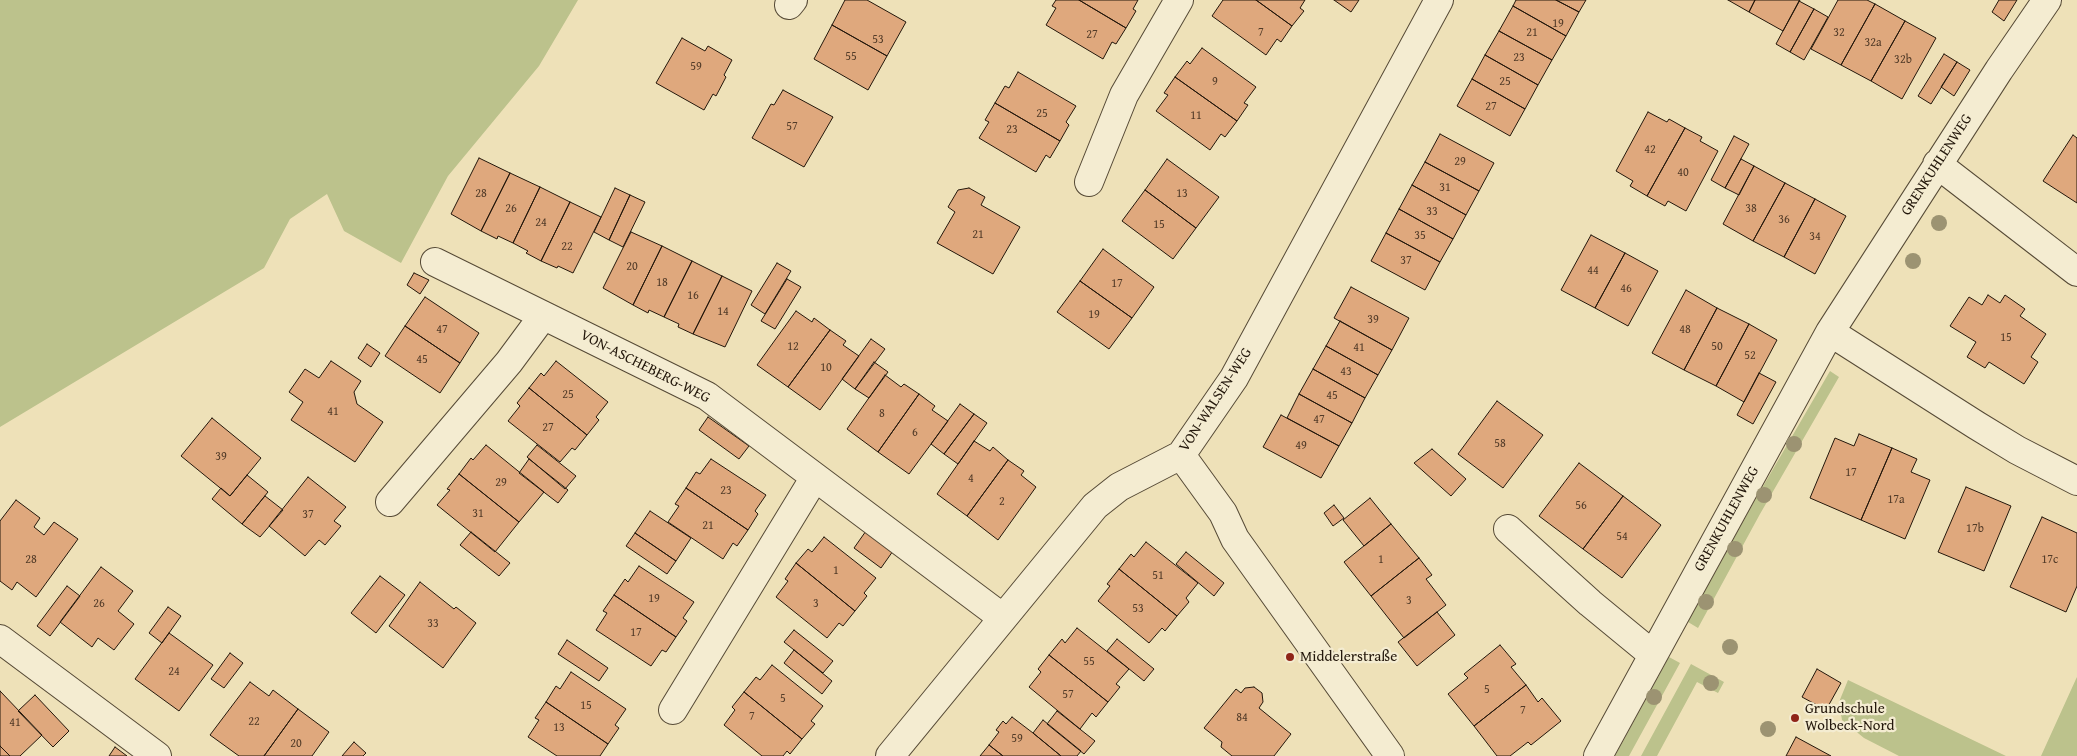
<!DOCTYPE html>
<html>
<head>
<meta charset="utf-8">
<style>
  body { margin:0 }
  canvas { display:block; background:#eee1b8 }
</style>
</head>
<body>
<canvas width="2077" height="756"></canvas>
<script>
const g = document.querySelector('canvas').getContext('2d');
g.lineJoin = 'round';
function fill(path, color) { g.fillStyle = color; g.fill(path, 'evenodd'); }
const poly = rows => new Path2D(rows.map(r => 'M' + r).join(''));
function trace(path, color, width, dash) { g.strokeStyle = color; g.lineWidth = width; g.lineCap = dash ? 'butt' : 'round'; g.setLineDash(dash || []); g.stroke(path); }
function write(font, color, halo, rows, align = 'center') {
  g.font = font + ' "Gentium Book Plus",serif'; g.lineWidth = 4.5; g.setLineDash([]); g.textBaseline = 'middle'; g.strokeStyle = halo; g.fillStyle = color; for (const [text, x, y, turn = 0] of rows) {
    g.save(); g.translate(x, y); g.rotate((+turn || 0) * Math.PI / 180); g.textAlign = isNaN(turn) ? turn : align; if (halo) g.strokeText(text, 0, 0); g.fillText(text, 0, 0); g.restore();
  }
}
fill(poly([
  [0,0,578,0,539,66,448,176,401,263,344,231,327,194,290,219,264,268,0,427],
  [1830,371,1839,377,1760,514,1698,628,1688,622,1751,507],
  [1669,657,1680,663,1629,756,1615,756],
  [1691,664,1724,682,1718,693,1697,682,1657,756,1641,756],
  [2077,677,2077,756,2041,756,2076,679],
  [1848,680,2006,756,1899,756,1864,738,1842,720,1839,702]
]), '#bcc28c');
const building = poly([
  [845,0,867,0,906,22,887,56,832,25,845,0],
  [1056,0,1079,0,1126,28,1116,44,1112,42,1103,59,1046,25,1056,8,1052,6,1056,0],
  [1079,0,1138,0,1133,9,1136,11,1126,28,1079,0],
  [1223,0,1256,0,1292,26,1281,42,1277,39,1266,55,1212,16,1223,0],
  [1256,0,1305,0,1300,8,1304,11,1292,26,1256,0],
  [1334,0,1359,0,1351,12,1334,0],
  [1516,0,1556,0,1579,12,1566,36,1513,6,1516,0],
  [1556,0,1586,0,1579,12,1556,0],
  [1728,0,1755,0,1749,12,1728,0],
  [1755,0,1800,0,1783,31,1749,12,1755,0],
  [1838,0,1867,0,1875,4,1841,65,1811,49,1838,0],
  [1999,0,2017,0,2004,21,1992,12,1999,0],
  [1799,1,1814,9,1790,52,1776,44,1799,1],
  [1875,4,1905,21,1871,81,1841,65,1875,4],
  [1513,6,1566,36,1552,60,1499,31,1513,6],
  [1814,9,1828,17,1804,60,1790,52,1814,9],
  [1905,21,1936,38,1902,99,1871,81,1905,21],
  [832,25,887,56,868,90,814,59,832,25],
  [1499,31,1552,60,1538,85,1485,55,1499,31],
  [682,38,705,51,708,46,732,60,724,75,726,77,716,96,713,94,704,110,656,83,682,38],
  [1202,48,1256,87,1244,103,1248,105,1237,121,1175,77,1187,61,1190,64,1202,48],
  [1944,54,1957,62,1931,104,1918,96,1944,54],
  [1485,55,1538,85,1525,109,1472,79,1485,55],
  [1957,62,1970,70,1954,96,1941,87,1957,62],
  [1018,72,1076,106,1066,122,1069,125,1060,141,995,103,1005,86,1009,88,1018,72],
  [1175,77,1237,121,1225,137,1221,134,1210,150,1156,111,1168,95,1164,93,1175,77],
  [1472,79,1525,109,1510,136,1457,106,1472,79],
  [783,90,833,117,804,167,752,138,771,104,774,105,783,90],
  [995,103,1060,141,1050,158,1046,155,1036,172,979,138,989,122,985,120,995,103],
  [1648,112,1667,122,1669,119,1685,128,1647,196,1630,186,1633,181,1616,171,1648,112],
  [1685,128,1702,137,1700,141,1718,151,1686,211,1668,201,1665,206,1647,196,1685,128],
  [1440,134,1494,163,1479,191,1425,162,1440,134],
  [2073,135,2077,138,2077,203,2043,181,2073,135],
  [1734,136,1749,144,1725,188,1711,180,1734,136],
  [479,158,510,173,481,231,451,214,479,158],
  [1167,159,1219,197,1196,228,1145,190,1167,159],
  [1741,159,1754,166,1739,195,1725,188,1741,159],
  [1425,162,1479,191,1466,215,1412,185,1425,162],
  [1754,166,1785,183,1753,241,1723,224,1754,166],
  [510,173,540,187,513,243,498,236,497,239,481,231,510,173],
  [1785,183,1815,199,1784,257,1753,241,1785,183],
  [1412,185,1466,215,1453,239,1399,209,1412,185],
  [540,187,570,202,541,261,526,253,528,251,513,243,540,187],
  [615,188,630,195,609,240,594,232,615,188],
  [969,188,985,197,981,205,1020,227,993,274,937,243,955,212,948,207,958,190,969,188],
  [1145,190,1196,228,1173,259,1122,221,1145,190],
  [630,195,645,202,623,247,609,240,630,195],
  [1815,199,1846,216,1815,274,1784,257,1815,199],
  [570,202,601,217,573,273,558,266,557,268,541,261,570,202],
  [1399,209,1453,239,1440,262,1386,233,1399,209],
  [631,232,662,246,633,305,603,288,631,232],
  [1386,233,1440,262,1425,290,1371,261,1386,233],
  [1591,235,1625,253,1595,308,1561,290,1591,235],
  [662,246,692,261,664,317,649,310,648,313,633,305,662,246],
  [1103,249,1154,287,1132,318,1080,281,1103,249],
  [1625,253,1658,271,1628,326,1595,308,1625,253],
  [692,261,722,276,693,334,678,327,679,324,664,317,692,261],
  [777,263,791,271,765,314,751,305,777,263],
  [414,273,429,280,420,294,407,285,414,273],
  [722,276,752,291,725,347,693,334,722,276],
  [787,279,801,287,775,329,761,321,787,279],
  [1080,281,1132,318,1109,349,1057,312,1080,281],
  [1351,287,1409,318,1392,350,1334,318,1351,287],
  [1686,290,1717,308,1684,370,1652,353,1686,290],
  [1988,295,2000,303,2005,295,2025,309,2020,316,2046,334,2031,357,2038,362,2024,384,1989,362,1985,368,1967,357,1976,342,1950,326,1969,297,1982,305,1988,295],
  [425,297,479,333,460,363,405,326,425,297],
  [1717,308,1749,324,1716,386,1684,370,1717,308],
  [796,311,812,322,814,318,830,330,788,387,757,365,796,311],
  [1340,321,1392,350,1378,375,1326,346,1340,321],
  [1749,324,1777,340,1744,402,1716,386,1749,324],
  [405,326,460,363,440,393,385,356,405,326],
  [830,330,846,341,843,345,859,356,820,410,788,387,830,330],
  [871,339,885,349,855,389,842,379,871,339],
  [367,344,380,353,371,367,358,358,367,344],
  [1326,346,1378,375,1365,398,1313,369,1326,346],
  [331,361,361,381,354,392,357,404,383,422,355,462,291,420,303,402,289,392,305,369,319,378,331,361],
  [556,361,608,402,596,417,599,420,587,435,529,388,541,373,544,376,556,361],
  [874,362,888,372,869,398,855,389,874,362],
  [1313,369,1365,398,1352,423,1299,394,1313,369],
  [1759,373,1776,382,1753,424,1737,415,1759,373],
  [885,375,901,387,904,384,919,394,878,452,847,429,885,375],
  [529,388,587,435,575,450,572,448,560,462,508,421,520,406,517,403,529,388],
  [919,394,935,406,932,410,948,421,909,474,878,452,919,394],
  [1299,394,1352,423,1339,446,1287,418,1299,394],
  [1497,401,1543,435,1503,488,1458,454,1497,401],
  [960,404,974,414,944,454,931,444,960,404],
  [974,414,987,423,958,464,944,454,974,414],
  [1281,415,1339,446,1321,478,1263,447,1281,415],
  [708,417,749,446,739,459,699,430,708,417],
  [212,418,261,458,230,496,181,456,212,418],
  [1859,434,1892,448,1861,520,1810,498,1835,438,1854,446,1859,434],
  [974,441,990,451,993,447,1008,460,967,516,937,494,974,441],
  [486,445,544,492,519,522,459,474,471,458,473,460,486,445],
  [537,445,576,476,565,489,527,457,537,445],
  [1892,448,1917,459,1911,472,1930,480,1905,539,1861,520,1892,448],
  [1432,449,1466,479,1451,496,1414,463,1432,449],
  [529,459,568,490,558,503,519,473,529,459],
  [711,459,766,495,755,511,758,514,748,530,686,488,696,472,700,474,711,459],
  [1008,460,1024,471,1021,475,1036,487,998,540,967,516,1008,460],
  [1579,463,1623,496,1583,549,1539,516,1579,463],
  [459,474,519,522,495,552,437,505,450,490,447,489,459,474],
  [247,475,268,492,242,524,212,499,221,488,230,496,247,475],
  [308,477,346,507,334,521,341,526,325,545,319,540,305,556,269,526,308,477],
  [1966,487,2011,506,1984,571,1938,552,1966,487],
  [686,488,748,530,737,546,733,543,723,559,668,522,679,506,675,504,686,488],
  [265,496,283,510,260,537,242,524,265,496],
  [1623,496,1661,525,1622,578,1583,549,1623,496],
  [1370,498,1391,524,1364,546,1343,520,1370,498],
  [16,500,40,518,34,527,44,535,54,522,78,539,36,597,17,582,12,590,0,581,0,521,16,500],
  [1334,505,1344,518,1333,526,1324,513,1334,505],
  [650,511,691,538,676,561,635,533,650,511],
  [2042,517,2077,533,2077,586,2066,612,2010,587,2042,517],
  [1391,524,1419,558,1371,596,1344,562,1391,524],
  [866,531,893,551,881,568,854,548,866,531],
  [471,532,510,563,499,576,460,545,471,532],
  [635,533,676,561,667,574,626,546,635,533],
  [824,537,876,578,864,593,867,596,855,611,796,563,808,549,812,552,824,537],
  [1146,542,1198,583,1186,598,1189,602,1177,616,1119,569,1131,554,1134,557,1146,542],
  [1186,552,1224,583,1214,596,1176,564,1186,552],
  [1419,558,1432,575,1426,579,1446,605,1404,638,1371,596,1419,558],
  [796,563,855,611,843,626,839,623,827,638,776,597,788,581,785,579,796,563],
  [639,566,694,602,683,618,687,621,676,637,614,595,625,579,628,582,639,566],
  [101,567,133,591,118,611,134,624,114,650,98,638,92,647,60,622,101,567],
  [1119,569,1177,616,1165,631,1162,628,1149,643,1098,601,1110,586,1107,584,1119,569],
  [380,576,405,595,376,633,351,613,380,576],
  [420,582,454,609,456,607,476,623,443,668,389,626,420,582],
  [67,586,80,596,50,636,37,626,67,586],
  [614,595,676,637,666,652,662,650,651,666,596,630,607,613,603,611,614,595],
  [168,607,181,616,162,643,149,633,168,607],
  [1437,612,1455,635,1417,666,1398,642,1437,612],
  [1077,628,1129,669,1116,684,1120,687,1108,702,1049,655,1062,639,1065,643,1077,628],
  [794,630,833,661,823,673,784,642,794,630],
  [169,633,213,665,179,711,135,679,169,633],
  [1117,639,1154,669,1144,681,1107,651,1117,639],
  [567,640,608,668,599,681,558,654,567,640],
  [1500,645,1516,664,1511,667,1526,685,1474,726,1448,694,1468,678,1464,674,1500,645],
  [794,650,832,681,822,694,784,663,794,650],
  [230,653,243,663,224,688,211,679,230,653],
  [1049,655,1108,702,1096,717,1092,713,1080,729,1029,687,1041,672,1038,669,1049,655],
  [772,665,823,706,811,721,815,724,802,739,744,692,756,677,760,680,772,665],
  [1817,669,1841,683,1826,710,1802,697,1817,669],
  [571,672,626,709,615,725,619,728,608,744,546,702,556,686,560,689,571,672],
  [250,682,269,696,273,690,298,709,264,756,239,756,210,735,250,682],
  [1526,685,1538,702,1542,698,1561,721,1531,745,1528,742,1510,756,1497,756,1474,726,1526,685],
  [1254,687,1262,693,1263,702,1259,708,1291,734,1274,756,1232,756,1221,747,1222,742,1204,728,1236,689,1241,693,1245,688,1254,687],
  [0,691,42,735,20,756,10,756,0,746,0,691],
  [744,692,802,739,790,754,787,751,783,756,762,756,724,725,735,710,732,707,744,692],
  [35,695,69,731,53,747,18,711,35,695],
  [546,702,608,744,600,756,557,756,528,737,539,720,535,718,546,702],
  [298,709,329,732,312,756,264,756,298,709],
  [1057,711,1095,741,1084,754,1047,724,1057,711],
  [1012,717,1033,733,1061,756,1003,756,989,745,999,732,996,730,1003,721,1006,724,1012,717],
  [1043,720,1081,751,1077,756,1061,756,1033,733,1043,720],
  [1796,737,1831,756,1786,756,1796,737],
  [354,742,366,753,363,756,342,756,354,742],
  [989,745,1003,756,980,756,989,745],
  [0,746,10,756,0,756,0,746],
  [115,747,127,756,109,756,115,747]
]);
fill(building, '#dfa87d');
trace(building, '#23170b', 1);
const minor = poly([
  [789,5,793,0],
  [1937,164,2077,272],
  [1089,182,1124,95,1179,0],
  [435,262,707,396,1003,618],
  [1830,332,1976,425,2017,450,2077,481],
  [1181,455,1223,513,1235,539,1390,756],
  [390,502,509,362,543,316],
  [1508,529,1590,603,1652,654],
  [0,639,157,756],
  [673,710,815,477],
  [890,756,1095,506,1119,487,1181,455,1234,378,1439,0],
  [1598,756,1830,332,1999,70,2047,0]
]);
trace(minor, '#564a36', 30);
trace(minor, '#f4ecd1', 28);
g.fillStyle = '#9c9372';
for (const [x, y] of [
  [1939,223],
  [1913,261],
  [1794,444],
  [1764,495],
  [1735,549],
  [1706,602],
  [1730,647],
  [1711,683],
  [1654,697],
  [1768,729]
]) { g.beginPath(); g.arc(x, y, 8, 0, 2 * Math.PI); g.fill(); }
for (const [x, y, r, color] of [
  [1290,657,5,"#8f2418"],
  [1795,718,5,"#8f2418"]
]) { const dot = new Path2D(); dot.arc(x, y, r, 0, 2 * Math.PI); g.fillStyle = color; g.fill(dot); trace(dot, '#f4ecd1', 2); }
write('12px', '#523b28', null, [
  ["19",1558,24],
  ["7",1261,33],
  ["21",1532,33],
  ["32",1839,33],
  ["27",1092,35],
  ["53",878,40],
  ["32a",1873,43],
  ["55",851,57],
  ["23",1519,58],
  ["32b",1903,60],
  ["59",696,67],
  ["9",1215,82],
  ["25",1505,82],
  ["27",1491,107],
  ["25",1042,114],
  ["11",1196,116],
  ["57",792,127],
  ["23",1012,130],
  ["42",1650,150],
  ["29",1460,162],
  ["40",1683,173],
  ["31",1445,188],
  ["28",481,194],
  ["13",1182,194],
  ["26",511,209],
  ["38",1751,209],
  ["33",1432,212],
  ["36",1784,220],
  ["24",541,223],
  ["15",1159,225],
  ["21",978,235],
  ["35",1420,236],
  ["34",1815,237],
  ["22",567,247],
  ["37",1406,261],
  ["20",632,267],
  ["44",1593,271],
  ["18",662,283],
  ["17",1117,284],
  ["46",1626,289],
  ["16",693,296],
  ["14",723,312],
  ["19",1094,315],
  ["39",1373,320],
  ["47",442,330],
  ["48",1685,330],
  ["15",2006,338],
  ["12",793,347],
  ["50",1717,347],
  ["41",1359,348],
  ["52",1750,356],
  ["45",422,360],
  ["10",826,368],
  ["43",1346,372],
  ["25",568,395],
  ["45",1332,396],
  ["41",333,412],
  ["8",882,414],
  ["47",1319,420],
  ["27",548,428],
  ["6",915,433],
  ["58",1500,444],
  ["49",1301,446],
  ["39",221,457],
  ["17",1851,473],
  ["4",971,479],
  ["29",501,483],
  ["23",726,491],
  ["17a",1896,500],
  ["2",1002,502],
  ["56",1581,506],
  ["31",478,514],
  ["37",308,515],
  ["21",708,526],
  ["17b",1975,529],
  ["54",1622,537],
  ["28",31,560],
  ["1",1381,560],
  ["17c",2050,560],
  ["1",836,571],
  ["51",1158,576],
  ["19",654,599],
  ["3",1409,601],
  ["26",99,604],
  ["3",816,604],
  ["53",1138,609],
  ["33",433,624],
  ["17",636,633],
  ["55",1089,662],
  ["24",174,672],
  ["5",1487,690],
  ["57",1068,695],
  ["5",783,699],
  ["15",586,706],
  ["7",1523,711],
  ["7",752,717],
  ["84",1242,718],
  ["22",254,722],
  ["41",15,723],
  ["13",559,728],
  ["59",1017,739],
  ["20",296,744]
]);
write('15px', '#23170b', '#f4ecd1', [
  ["GRENKUHLENWEG",1937,165,-57],
  ["VON-ASCHEBERG-WEG",645,367,27],
  ["VON-WALSEN-WEG",1216,400,-57],
  ["GRENKUHLENWEG",1727,519,-61]
]);
write('15px', '#23170b', '#f4ecd1', [
  ["Middelerstraße",1300,657],
  ["Grundschule",1805,709],
  ["Wolbeck-Nord",1805,726]
], 'left');
</script>
</body>
</html>
